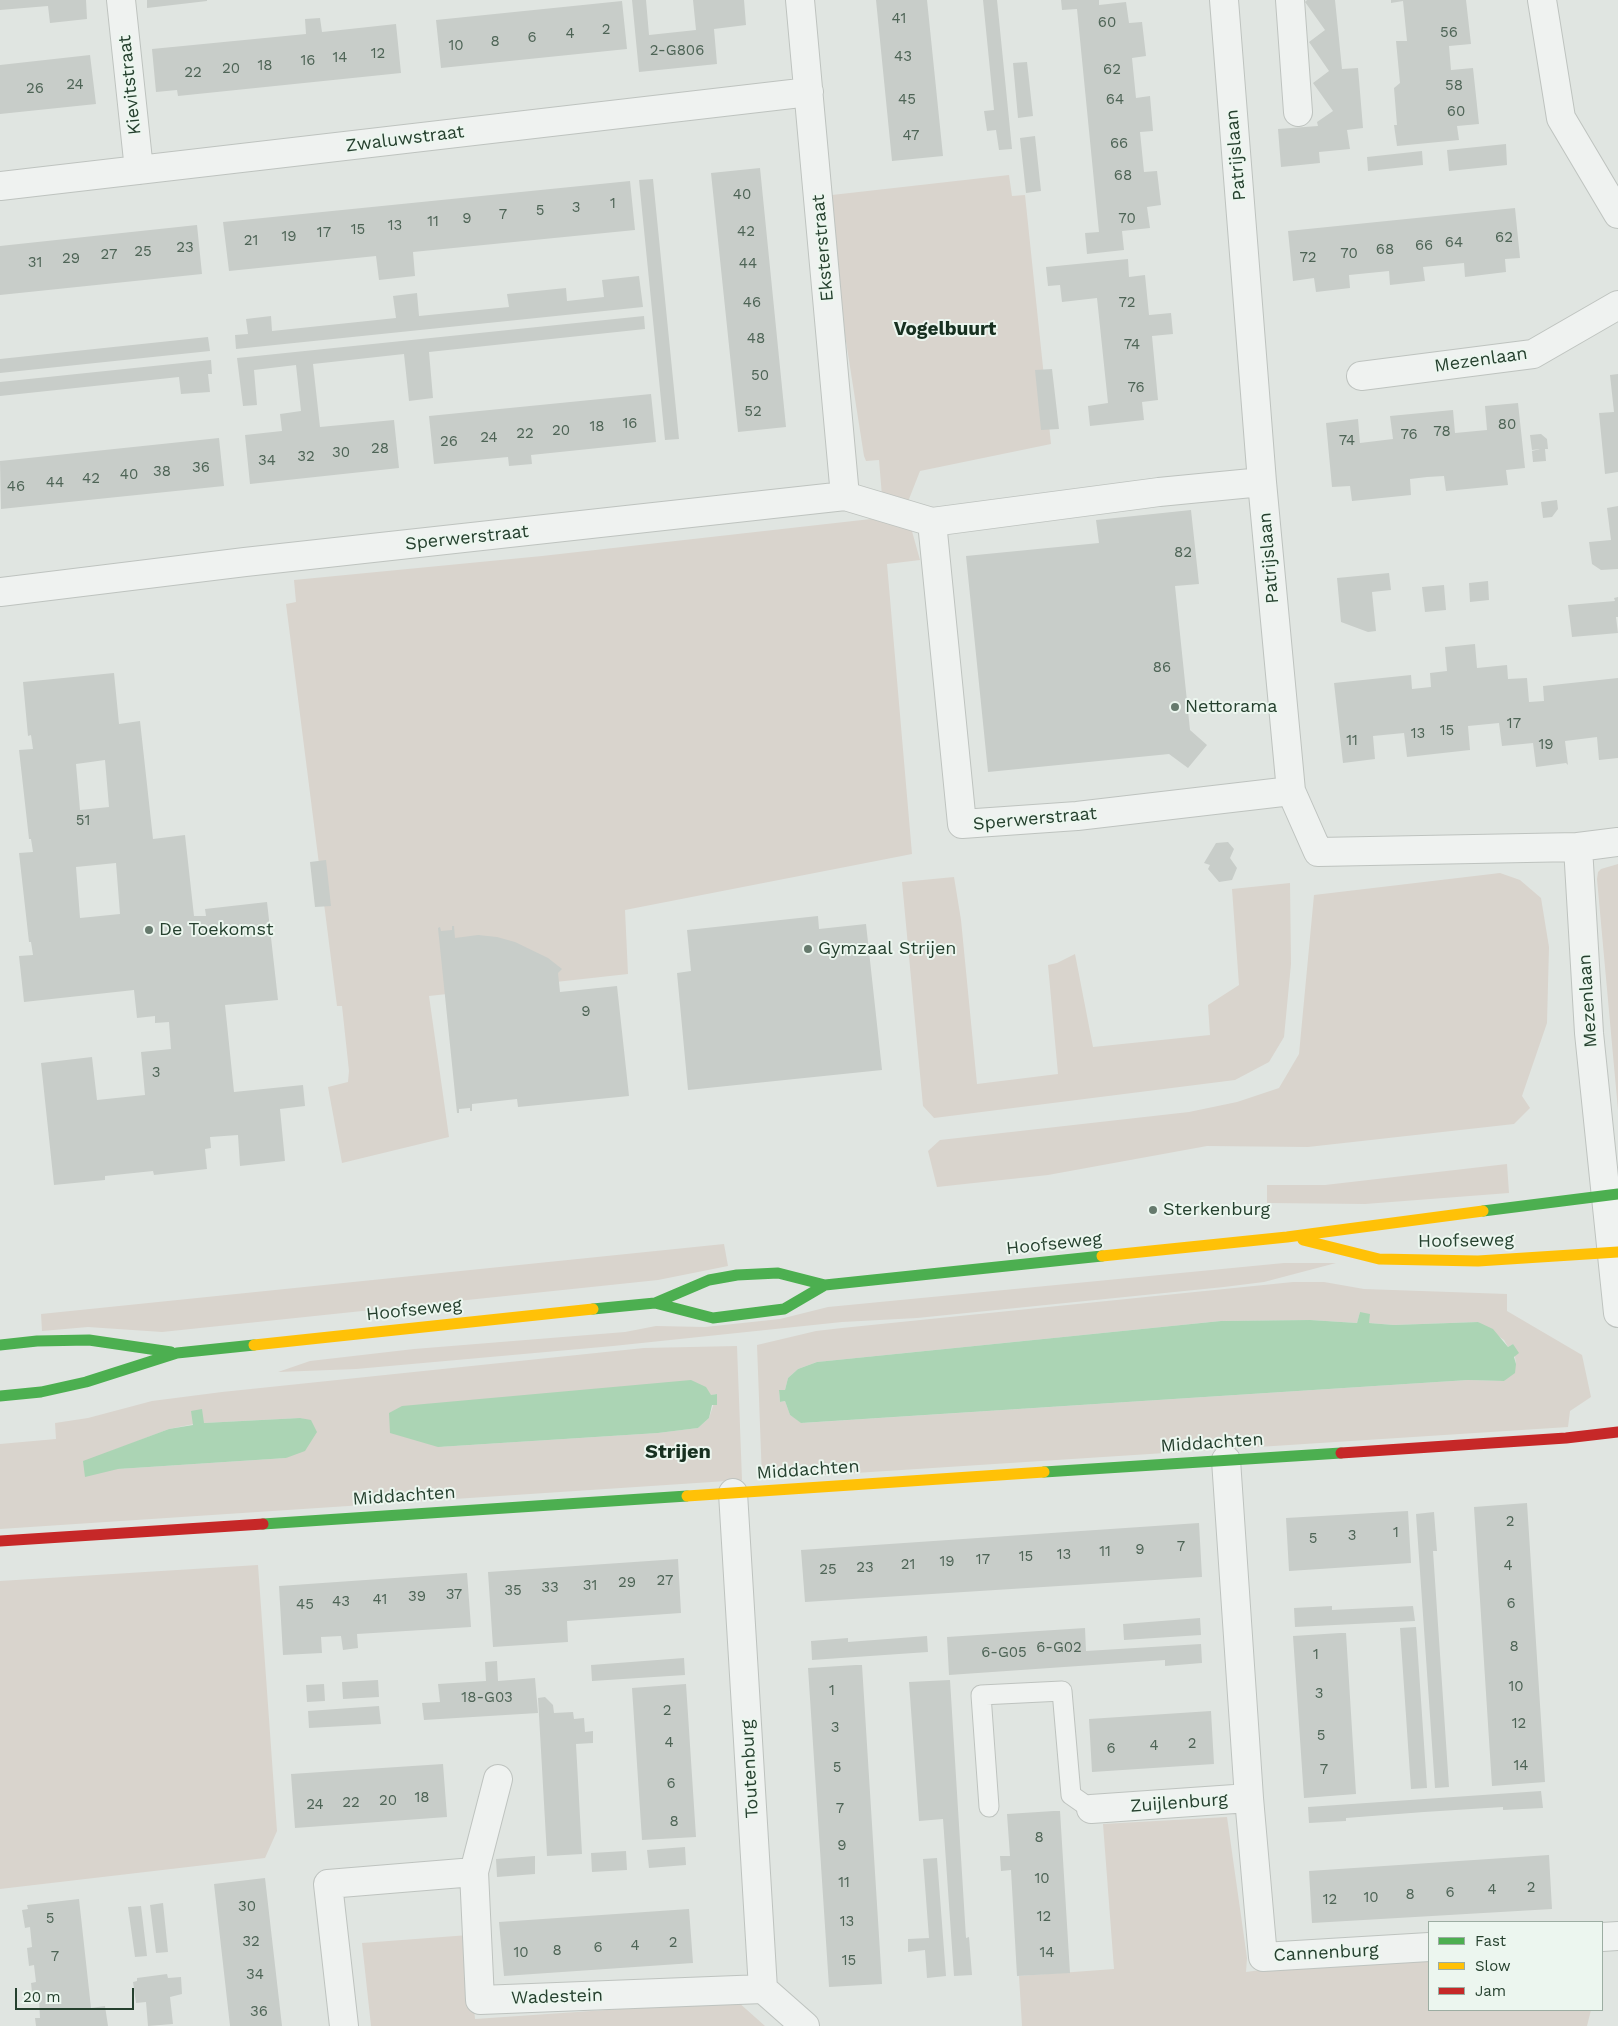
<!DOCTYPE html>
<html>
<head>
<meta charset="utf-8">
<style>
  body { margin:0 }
  #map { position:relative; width:1618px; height:2026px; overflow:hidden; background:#e0e5e1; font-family:"Work Sans",sans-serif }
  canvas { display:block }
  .legend { position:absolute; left:1428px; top:1921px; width:175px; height:90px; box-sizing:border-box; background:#ecf6ef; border:1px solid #9cada2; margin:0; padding:6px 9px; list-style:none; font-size:15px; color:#25402e }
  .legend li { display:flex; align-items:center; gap:10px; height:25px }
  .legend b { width:25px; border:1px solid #9cada2 }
  .scale { position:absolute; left:15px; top:1988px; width:119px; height:22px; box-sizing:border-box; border:2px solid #25402e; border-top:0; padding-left:6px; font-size:15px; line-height:18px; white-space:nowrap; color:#25402e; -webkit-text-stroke:4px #ecf6ef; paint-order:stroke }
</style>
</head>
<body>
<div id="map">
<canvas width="1618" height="2026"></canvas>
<ul class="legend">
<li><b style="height:6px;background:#4caf50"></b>Fast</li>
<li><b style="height:6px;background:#ffc107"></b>Slow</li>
<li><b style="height:6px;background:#c62828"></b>Jam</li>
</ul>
<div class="scale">20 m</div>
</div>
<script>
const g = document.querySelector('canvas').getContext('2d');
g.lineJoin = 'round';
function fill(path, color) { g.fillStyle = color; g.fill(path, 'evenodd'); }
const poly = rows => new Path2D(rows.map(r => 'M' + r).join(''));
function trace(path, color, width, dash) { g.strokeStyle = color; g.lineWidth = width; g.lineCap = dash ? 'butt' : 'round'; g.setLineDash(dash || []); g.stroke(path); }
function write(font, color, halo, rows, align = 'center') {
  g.font = font + ' "Work Sans",sans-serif'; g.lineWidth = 4; g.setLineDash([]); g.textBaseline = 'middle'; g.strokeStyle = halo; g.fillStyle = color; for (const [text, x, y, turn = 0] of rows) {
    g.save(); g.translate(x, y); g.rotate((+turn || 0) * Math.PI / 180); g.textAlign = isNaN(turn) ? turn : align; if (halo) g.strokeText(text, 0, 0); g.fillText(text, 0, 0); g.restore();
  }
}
fill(poly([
  [1009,175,1012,196,1025,195,1051,444,920,471,900,522,910,524,920,560,887,564,912,854,625,910,628,974,429,996,449,1137,342,1163,328,1087,348,1082,349,1071,342,1006,337,1006,286,604,296,602,294,580,542,556,871,519,884,520,879,460,866,461,864,456,845,335,832,195],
  [1618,864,1618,1110,1597,879,1598,872,1601,869],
  [1500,873,1520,880,1541,898,1549,947,1547,1023,1522,1096,1530,1108,1514,1124,1308,1147,1207,1146,1048,1175,937,1187,928,1151,940,1140,1189,1112,1237,1102,1279,1088,1299,1054,1314,895],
  [954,877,961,920,977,1084,1058,1074,1048,965,1057,963,1075,954,1093,1047,1210,1035,1208,1005,1239,985,1232,889,1290,883,1291,964,1284,1037,1269,1062,1235,1080,934,1118,923,1106,902,882],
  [1507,1164,1509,1193,1365,1204,1267,1203,1267,1185,1325,1185],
  [724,1244,728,1266,658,1280,162,1332,88,1327,42,1331,41,1314],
  [1284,1263,1336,1263,1264,1282,1224,1287,917,1318,842,1322,613,1346,356,1369,278,1372,310,1361,414,1349,625,1332,656,1326,705,1327,780,1319,828,1307],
  [1293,1282,1324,1282,1364,1289,1507,1294,1507,1311,1582,1355,1591,1397,1570,1411,1568,1427,762,1479,757,1345,816,1331,842,1328],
  [1360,1312,1369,1323,1394,1325,1478,1322,1504,1340,1508,1347,1513,1344,1516,1364,1504,1381,1468,1380,802,1423,790,1415,785,1401,780,1402,779,1391,785,1390,788,1378,798,1369,817,1362,1221,1321,1310,1320,1357,1323],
  [737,1346,742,1480,0,1529,0,1444,56,1439,55,1423,88,1418,152,1401,222,1392,644,1348],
  [717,1394,709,1418,698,1428,658,1433,438,1447],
  [192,1411,204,1423,300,1418,311,1421,286,1458,118,1469,83,1462,169,1429,194,1424],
  [258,1565,277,1831,265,1858,0,1889,0,1581],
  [1227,1817,1247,1958,1246,1972,1313,1963,1429,1956,1429,2010,1591,2010,1587,2026,1022,2026,1019,1976,1114,1969,1103,1824],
  [469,1935,475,2019,737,2001,765,2026,371,2026,362,1943]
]), '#d9d4cd');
fill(poly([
  [1360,1312,1370,1314,1369,1323,1394,1325,1478,1322,1493,1329,1508,1347,1513,1344,1519,1353,1514,1357,1516,1364,1515,1373,1504,1381,1468,1380,801,1423,790,1415,785,1401,780,1402,779,1390,785,1390,788,1378,798,1369,817,1362,1221,1321,1310,1320,1357,1323],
  [691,1380,706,1387,711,1395,717,1394,717,1405,712,1405,709,1418,698,1428,658,1433,438,1447,390,1433,389,1413,402,1406],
  [202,1409,204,1423,300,1418,311,1420,317,1432,305,1451,286,1458,118,1469,85,1477,83,1461,169,1429,193,1425,191,1411]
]), '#abd4b4');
fill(poly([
  [0,0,86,0,87,19,50,23,48,6,0,10],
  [147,0,207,0,207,1,147,8],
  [632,0,646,0,649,35,696,30,693,0,744,0,746,25,714,29,717,64,639,72],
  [876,0,927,0,943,156,892,161],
  [983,0,997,0,1012,149,999,150,996,130,987,131,984,111,994,110],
  [1061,0,1099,0,1099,5,1126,2,1129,23,1142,22,1146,56,1132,58,1136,98,1150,96,1153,131,1140,132,1144,172,1157,171,1161,205,1147,207,1150,228,1122,231,1124,250,1087,254,1085,233,1099,232,1077,9,1062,10],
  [1307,0,1335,0,1342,69,1358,68,1363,128,1347,130,1350,149,1319,152,1320,163,1281,167,1278,129,1318,126,1317,122,1333,111,1313,83,1329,71,1309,42,1325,30,1305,2],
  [1391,0,1466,0,1471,44,1449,46,1451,70,1473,68,1479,124,1457,126,1459,140,1397,146,1394,125,1397,125,1394,88,1400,83,1396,41,1407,41,1403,1,1391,3],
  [622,1,627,49,441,68,436,20],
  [320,18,322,32,396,24,401,73,178,96,177,90,156,92,152,49,306,34,305,19],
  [90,55,96,104,0,114,0,65],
  [1027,62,1033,116,1018,118,1013,63],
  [1035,136,1041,191,1026,193,1020,138],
  [1506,144,1507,165,1449,171,1447,150],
  [1422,151,1423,165,1368,171,1367,157],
  [760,168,786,427,738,432,711,173],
  [653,179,679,439,665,440,639,180],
  [630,181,635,230,413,252,415,276,379,280,376,256,229,271,223,222],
  [1515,208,1520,258,1505,259,1506,272,1465,277,1464,263,1423,267,1425,281,1390,285,1389,271,1349,275,1350,288,1316,292,1314,278,1293,281,1288,231],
  [197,225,202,274,0,295,0,246],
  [1128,259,1129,277,1145,275,1149,315,1171,313,1173,334,1152,336,1158,400,1142,402,1144,420,1090,426,1088,406,1108,403,1097,298,1062,302,1060,285,1048,286,1046,267],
  [639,276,643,307,236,349,235,335,248,334,246,319,271,316,272,331,396,318,393,296,417,293,419,316,509,307,507,294,566,288,567,301,604,297,602,280],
  [644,316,645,329,429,352,433,398,409,401,404,354,313,364,320,427,394,420,399,468,250,484,245,435,282,431,280,414,301,411,296,365,254,370,257,405,243,406,237,358],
  [208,337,210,351,0,373,0,359],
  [211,360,212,374,208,374,210,392,181,394,179,377,0,396,0,382],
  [1052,369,1059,429,1041,430,1035,370],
  [1618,374,1618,472,1605,474,1599,413,1614,412,1610,375],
  [651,394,656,442,531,455,532,464,509,466,508,457,434,464,429,416],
  [1518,403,1525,468,1506,470,1508,485,1446,491,1444,476,1427,477,1410,479,1411,495,1352,501,1350,486,1332,487,1326,423,1358,419,1360,443,1393,439,1390,416,1453,410,1455,433,1487,430,1485,406],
  [1541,434,1547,439,1548,449,1545,449,1546,461,1533,462,1532,451,1540,449,1532,450,1530,435],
  [219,438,224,486,1,509,0,461],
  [1557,500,1558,509,1552,517,1543,518,1541,502],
  [1618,506,1618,569,1601,570,1592,564,1589,542,1611,540,1607,508],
  [1191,510,1199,584,1175,586,1190,730,1207,745,1188,768,1169,754,988,772,966,556,1099,543,1096,520],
  [1389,573,1391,590,1372,592,1376,631,1368,632,1341,622,1337,578],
  [1488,581,1489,600,1470,602,1469,583],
  [1444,585,1446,610,1425,612,1422,587],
  [1618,597,1618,617,1616,617,1618,633,1572,637,1568,605,1615,601,1614,598],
  [1475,644,1477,668,1507,665,1508,679,1527,678,1529,702,1544,701,1543,686,1618,678,1618,758,1599,760,1597,737,1565,741,1568,765,1566,763,1536,767,1533,743,1502,746,1499,723,1468,726,1470,750,1407,757,1404,733,1373,736,1375,759,1343,763,1334,683,1411,675,1412,689,1431,687,1430,673,1447,671,1445,647],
  [114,673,119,724,140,721,153,839,185,835,194,916,206,916,205,909,267,902,278,1000,225,1005,234,1092,303,1085,305,1106,280,1109,285,1161,240,1166,238,1135,210,1137,211,1148,205,1149,207,1169,154,1175,153,1171,105,1176,105,1180,54,1185,41,1063,92,1057,97,1100,145,1095,141,1052,171,1049,169,1022,155,1023,155,1016,137,1018,134,990,24,1002,19,956,33,955,31,942,29,942,19,853,33,852,31,839,29,839,19,750,33,749,31,735,28,736,23,682],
  [105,760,109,807,80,810,76,764],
  [116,863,120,914,80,918,76,867],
  [1228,842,1234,849,1230,858,1237,868,1232,880,1219,882,1208,869,1210,865,1204,863,1216,843],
  [326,860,331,906,315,907,310,862],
  [818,916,819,929,866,924,882,1070,688,1090,677,973,691,971,687,930],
  [452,926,454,926,455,938,478,935,497,937,515,942,548,958,562,969,558,973,560,992,617,986,629,1096,518,1107,517,1099,472,1104,472,1111,470,1111,470,1108,459,1109,459,1113,457,1113,438,928,440,927,441,931,452,930],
  [1527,1503,1545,1782,1492,1786,1474,1507],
  [1408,1511,1411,1563,1289,1571,1286,1518],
  [1434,1512,1437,1551,1433,1551,1449,1787,1435,1788,1416,1514],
  [1199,1523,1202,1577,805,1602,801,1550],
  [678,1559,681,1613,567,1621,568,1642,493,1647,488,1572],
  [467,1573,471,1627,357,1634,358,1648,343,1650,341,1636,321,1637,322,1653,283,1655,279,1586],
  [1332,1606,1332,1610,1413,1606,1415,1621,1295,1627,1294,1608],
  [1200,1618,1201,1635,1124,1640,1123,1624],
  [1416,1627,1427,1788,1411,1789,1400,1628],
  [1085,1628,1086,1651,1201,1644,1202,1663,1165,1666,1165,1660,949,1675,947,1637],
  [1340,1633,1346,1633,1356,1794,1304,1798,1293,1636],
  [927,1636,928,1652,812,1660,811,1641,848,1638,848,1642],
  [684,1658,685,1675,592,1681,591,1665],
  [497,1661,498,1681,535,1678,538,1713,424,1720,422,1703,440,1702,438,1684,486,1681,485,1662],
  [856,1665,862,1665,882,1984,829,1987,808,1668],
  [378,1680,379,1697,343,1699,342,1682],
  [950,1680,966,1938,969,1937,972,1975,954,1976,943,1819,919,1821,909,1682],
  [324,1684,325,1701,307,1702,306,1685],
  [686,1684,696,1837,642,1840,632,1688],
  [545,1697,553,1705,554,1713,573,1712,574,1719,584,1718,585,1732,593,1731,593,1743,576,1744,582,1854,547,1856,538,1698],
  [379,1706,381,1724,309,1728,308,1711],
  [1211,1711,1214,1764,1092,1772,1089,1719],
  [443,1764,447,1817,295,1828,291,1774],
  [1541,1791,1543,1808,1503,1810,1503,1807,1424,1812,1346,1818,1346,1821,1309,1823,1308,1807],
  [1054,1811,1060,1811,1070,1973,1017,1976,1011,1870,1001,1871,1000,1856,1010,1856,1007,1814],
  [685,1847,686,1865,649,1868,647,1850],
  [626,1851,627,1870,592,1872,591,1853],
  [1549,1855,1552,1909,1312,1923,1309,1871],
  [535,1856,535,1874,497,1877,496,1859],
  [937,1858,946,1976,927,1978,925,1950,908,1952,908,1939,929,1938,923,1859],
  [265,1878,282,2026,230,2026,214,1884],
  [79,1899,91,2008,105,2006,108,2026,36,2026,35,2018,40,2018,39,2000,33,2001,31,1983,36,1982,34,1965,29,1966,27,1948,32,1947,30,1927,25,1928,22,1910,28,1909,27,1905],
  [163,1903,168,1952,156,1953,150,1905],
  [141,1906,147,1956,135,1957,128,1907],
  [689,1909,693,1963,504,1976,499,1922],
  [167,1974,168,1978,181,1977,182,1994,170,1997,173,2024,148,2026,146,2002,136,2003,133,1982,137,1981,137,1978]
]), '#c8cdc9');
const lane = poly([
  [989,1807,981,1695,1062,1691,1071,1795,1091,1809]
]);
const street = poly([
  [121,0,139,170],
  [800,0,845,496],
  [1224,0,1262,482,1291,791,1318,852,1578,847],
  [1290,0,1298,112],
  [1542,0,1561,118,1618,214],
  [0,186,809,92],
  [1361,376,1533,354,1618,305],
  [1262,482,1159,492,932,522,962,824,1077,816,1291,791],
  [0,592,245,562,845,496,932,522],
  [1618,842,1578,847,1589,1033,1618,1313],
  [733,1493,763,1989,805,2026],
  [1249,1798,1263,1957,1429,1947],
  [1091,1809,1249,1798,1226,1460],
  [474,1872,480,2000,763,1989],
  [1602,1937,1618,1936],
  [344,2026,328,1884,474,1872,498,1779]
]);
trace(lane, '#bec3bf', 21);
trace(street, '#bec3bf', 30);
trace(lane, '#eff2f0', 19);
trace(street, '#eff2f0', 28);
trace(poly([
  [1483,1211,1618,1194],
  [655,1303,713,1318,784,1309,825,1285],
  [593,1309,655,1303,709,1280,737,1275,778,1273,825,1285,1102,1256],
  [0,1345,37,1341,89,1340,171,1352],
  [0,1396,41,1392,86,1382,177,1353,254,1345],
  [1044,1472,1341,1453],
  [263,1524,687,1496]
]), '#4caf50', 11);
trace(poly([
  [1303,1240,1379,1259,1478,1261,1618,1252],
  [1102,1256,1287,1237,1483,1211],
  [254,1345,593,1309],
  [687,1496,1044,1472]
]), '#ffc107', 11);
trace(poly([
  [1341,1453,1566,1438,1618,1432],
  [0,1541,263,1524]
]), '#c62828', 11);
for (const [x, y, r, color] of [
  [1175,707,5,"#667a6d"],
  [149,930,5,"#667a6d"],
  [808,949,5,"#667a6d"],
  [1153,1210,5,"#667a6d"]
]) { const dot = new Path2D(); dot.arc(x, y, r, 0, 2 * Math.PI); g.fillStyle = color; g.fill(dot); trace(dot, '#ecf6ef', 2); }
write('15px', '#4e6456', null, [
  ["41",899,19],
  ["60",1107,23],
  ["2",606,30],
  ["56",1449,33],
  ["4",570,34],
  ["6",532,38],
  ["8",495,42],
  ["10",456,46],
  ["2-G806",677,51],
  ["12",378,54],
  ["43",903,57],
  ["14",340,58],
  ["16",308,61],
  ["18",265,66],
  ["20",231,69],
  ["62",1112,70],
  ["22",193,73],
  ["24",75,85],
  ["58",1454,86],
  ["26",35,89],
  ["45",907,100],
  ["64",1115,100],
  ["60",1456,112],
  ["47",911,136],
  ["66",1119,144],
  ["68",1123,176],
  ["40",742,195],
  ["1",613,204],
  ["3",576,208],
  ["5",540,211],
  ["7",503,215],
  ["9",467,219],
  ["70",1127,219],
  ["11",433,222],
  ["13",395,226],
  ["15",358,230],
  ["42",746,232],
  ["17",324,233],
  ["19",289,237],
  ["62",1504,238],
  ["21",251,241],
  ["64",1454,243],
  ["66",1424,246],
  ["23",185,248],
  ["68",1385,250],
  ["25",143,252],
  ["70",1349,254],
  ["27",109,255],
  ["72",1308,258],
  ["29",71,259],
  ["31",35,263],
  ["44",748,264],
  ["46",752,303],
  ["72",1127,303],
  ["48",756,339],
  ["74",1132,345],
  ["50",760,376],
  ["76",1136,388],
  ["52",753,412],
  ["16",630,424],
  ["80",1507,425],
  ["18",597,427],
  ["20",561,431],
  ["78",1442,432],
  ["22",525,434],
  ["76",1409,435],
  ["24",489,438],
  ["74",1347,441],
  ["26",449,442],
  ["28",380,449],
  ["30",341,453],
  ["32",306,457],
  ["34",267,461],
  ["36",201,468],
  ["38",162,472],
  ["40",129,475],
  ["42",91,479],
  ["44",55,483],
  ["46",16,487],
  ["82",1183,553],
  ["86",1162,668],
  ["17",1514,724],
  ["15",1447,731],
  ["13",1418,734],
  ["11",1352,741],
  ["19",1546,745],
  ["51",83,821],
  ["9",586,1012],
  ["3",156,1073],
  ["2",1510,1522],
  ["1",1396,1533],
  ["3",1352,1536],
  ["5",1313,1539],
  ["7",1181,1547],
  ["9",1140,1550],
  ["11",1105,1552],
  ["13",1064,1555],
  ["15",1026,1557],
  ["17",983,1560],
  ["19",947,1562],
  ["21",908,1565],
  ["4",1508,1566],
  ["23",865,1568],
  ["25",828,1570],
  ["27",665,1581],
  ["29",627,1583],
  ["31",590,1586],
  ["33",550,1588],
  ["35",513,1591],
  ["37",454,1595],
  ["39",417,1597],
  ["41",380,1600],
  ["43",341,1602],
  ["6",1511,1604],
  ["45",305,1605],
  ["8",1514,1647],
  ["6-G02",1059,1648],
  ["6-G05",1004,1653],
  ["1",1316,1655],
  ["10",1516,1687],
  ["1",832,1691],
  ["3",1319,1694],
  ["18-G03",487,1698],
  ["2",667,1711],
  ["12",1519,1724],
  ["3",835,1728],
  ["5",1321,1736],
  ["4",669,1743],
  ["2",1192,1744],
  ["4",1154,1746],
  ["6",1111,1749],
  ["14",1521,1766],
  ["5",837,1768],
  ["7",1324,1770],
  ["6",671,1784],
  ["18",422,1798],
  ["20",388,1801],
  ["22",351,1803],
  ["24",315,1805],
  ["7",840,1809],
  ["8",674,1822],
  ["8",1039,1838],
  ["9",842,1846],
  ["10",1042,1879],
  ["11",844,1883],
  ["2",1531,1888],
  ["4",1492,1890],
  ["6",1450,1893],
  ["8",1410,1895],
  ["10",1371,1898],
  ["12",1330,1900],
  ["30",247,1907],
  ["12",1044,1917],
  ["5",50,1919],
  ["13",847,1922],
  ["32",251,1942],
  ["2",673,1943],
  ["4",635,1946],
  ["6",598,1948],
  ["8",557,1951],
  ["10",521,1953],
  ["14",1047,1953],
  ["7",55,1957],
  ["15",849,1961],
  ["34",255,1975],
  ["36",259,2012]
]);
write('18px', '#25402e', '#ecf6ef', [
  ["Kievitstraat",130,85,-96],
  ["Zwaluwstraat",405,139,-7],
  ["Patrijslaan",1236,155,-95],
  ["Eksterstraat",823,248,-95],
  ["Mezenlaan",1481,360,-8],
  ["Sperwerstraat",467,538,-6],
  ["Patrijslaan",1269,558,-95],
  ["Sperwerstraat",1035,819,-5],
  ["Mezenlaan",1588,1001,-94],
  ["Hoofseweg",1466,1241,-1],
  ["Hoofseweg",1054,1244,-6],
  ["Hoofseweg",414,1310,-6],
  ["Middachten",1212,1443,-4],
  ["Middachten",808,1470,-4],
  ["Middachten",404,1496,-4],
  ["Toutenburg",750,1769,-93],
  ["Zuijlenburg",1179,1803,-4],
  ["Cannenburg",1326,1953,-3],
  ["Wadestein",557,1997,-2]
]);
write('18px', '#25402e', '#ecf6ef', [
  ["Nettorama",1185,707],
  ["De Toekomst",159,930],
  ["Gymzaal Strijen",818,949],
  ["Sterkenburg",1163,1210]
], 'left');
write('bold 19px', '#173020', '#ecf6ef', [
  ["Vogelbuurt",945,329]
]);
write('bold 20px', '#173020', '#ecf6ef', [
  ["Strijen",678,1452]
]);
</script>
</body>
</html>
